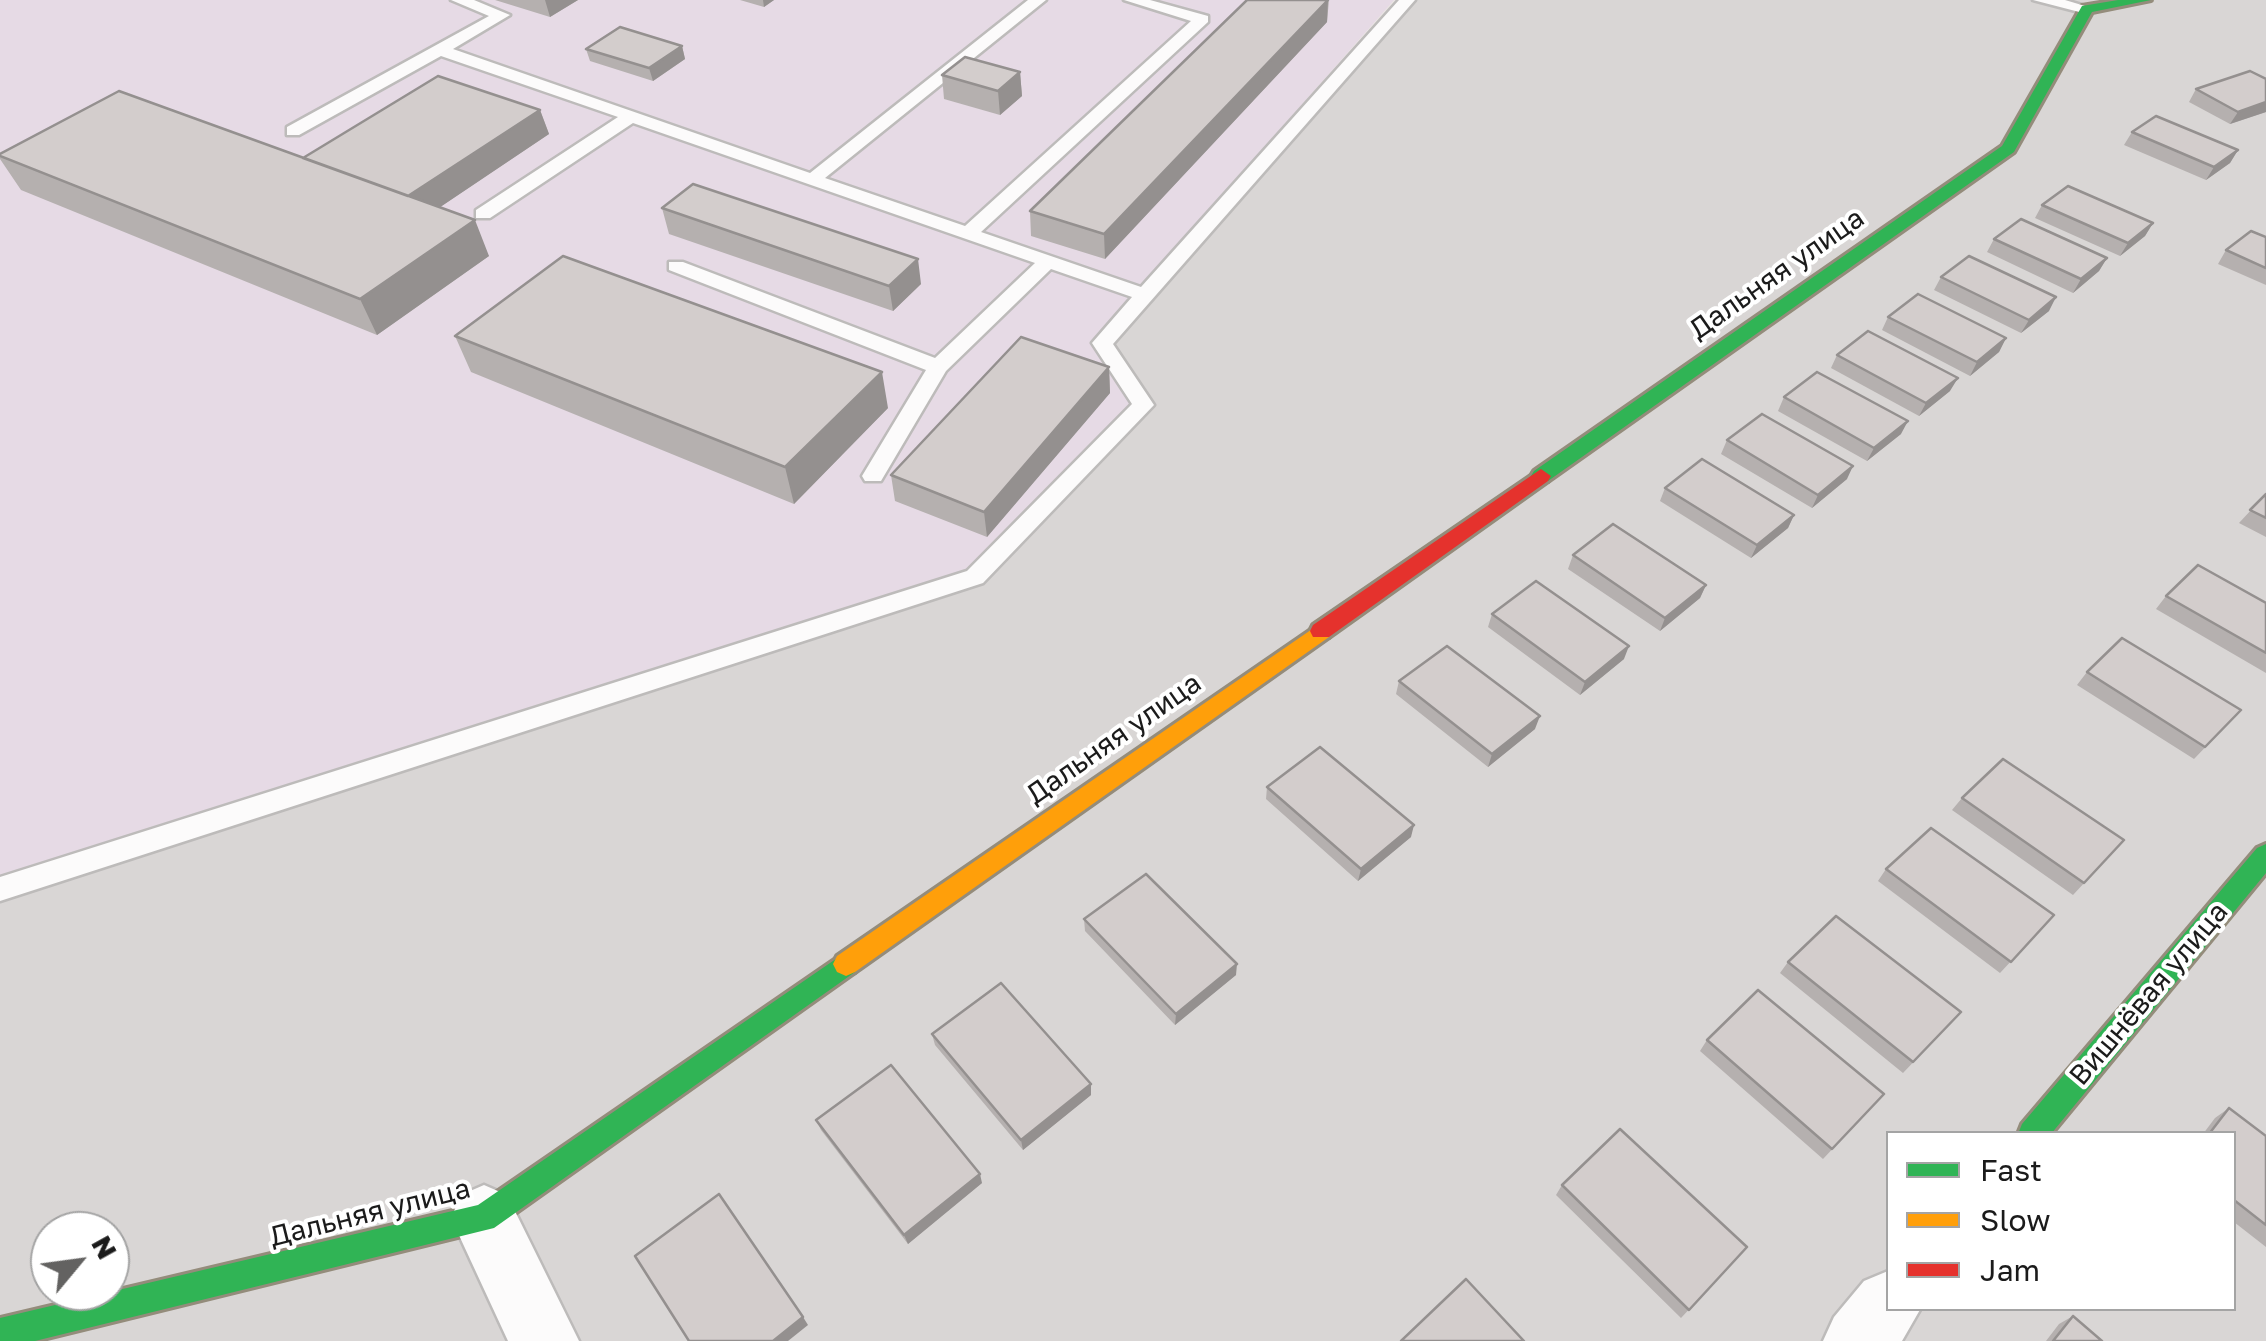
<!DOCTYPE html>
<html>
<head>
<meta charset="utf-8">
<style>
  body { margin:0 }
  #map { position:relative; width:2266px; height:1341px; overflow:hidden; background:#eae5e3; font-family:"Golos Text",sans-serif }
  canvas { display:block }
  .legend { position:absolute; left:1886px; top:1131px; width:350px; height:180px; box-sizing:border-box; background:#fff; border:2px solid #a4a4a4; margin:0; padding:12px 18px; list-style:none; font-size:30px; color:#1b1b1b }
  .legend li { display:flex; align-items:center; gap:20px; height:50px }
  .legend b { width:50px; border:2px solid #a4a4a4 }
  .north { position:absolute; left:30px; top:1211px; width:100px; height:100px; box-sizing:border-box; background:#fff; border:2px solid #a4a4a4; border-radius:50%; rotate:61deg; font-size:28px; font-weight:700; line-height:40px; text-align:center; color:#1b1b1b }
  .north::after { content:''; display:block; margin:auto; width:35px; height:45px; background:#636261; clip-path:polygon(50% 0,100% 100%,50% 72%,0 100%) }
</style>
</head>
<body>
<div id="map">
<canvas width="2266" height="1341"></canvas>
<ul class="legend">
<li><b style="height:12px;background:#30b455"></b>Fast</li>
<li><b style="height:12px;background:#ff9f0a"></b>Slow</li>
<li><b style="height:12px;background:#e5322d"></b>Jam</li>
</ul>
<div class="north">N</div>
</div>
<script>
const g = document.querySelector('canvas').getContext('2d');
g.lineJoin = 'round';
function fill(path, color) { g.fillStyle = color; g.fill(path, 'evenodd'); }
const poly = rows => new Path2D(rows.map(r => 'M' + r).join(''));
function trace(path, color, width, dash) { g.strokeStyle = color; g.lineWidth = width; g.lineCap = dash ? 'butt' : 'round'; g.setLineDash(dash || []); g.stroke(path); }
function write(font, color, halo, rows, align = 'center') {
  g.font = font + ' "Golos Text",sans-serif'; g.lineWidth = 8; g.setLineDash([]); g.textBaseline = 'middle'; g.strokeStyle = halo; g.fillStyle = color; for (const [text, x, y, turn = 0] of rows) {
    g.save(); g.translate(x, y); g.rotate((+turn || 0) * Math.PI / 180); g.textAlign = isNaN(turn) ? turn : align; if (halo) g.strokeText(text, 0, 0); g.fillText(text, 0, 0); g.restore();
  }
}
fill(poly([
  [1417,0,2266,0,2266,1341,0,1341,0,901,988,579,1152,405,1112,344],
  [1888,1134,2234,1134,2234,1308,1888,1308],
  [50,1231,110,1231,110,1291,50,1291]
]), '#d9d6d5');
fill(poly([
  [0,0,1394,0,1091,344,1131,404,969,572,0,884]
]), '#e6dae5');
const lane = poly([
  [451,0,474,0,510,15,453,49,810,173,1028,0,1046,0,825,178,965,226,1191,21,1124,0,1150,0,1208,16,1208,22,981,232,1141,287,1399,0,1415,0,1113,344,1154,405,983,583,0,901,0,877,967,571,1132,404,1092,343,1132,297,1051,269,946,371,881,481,865,481,862,476,926,370,669,270,669,262,683,262,935,358,1035,263,633,123,490,218,476,218,476,210,618,117,441,56,299,135,287,135,287,127,489,16,451,0],
  [2033,0,2065,0,2095,9,2087,14,2033,0]
]);
const street = poly([
  [484,1185,507,1195,579,1341,508,1341,451,1218,461,1195,484,1185],
  [1888,1271,1888,1308,1921,1308,1902,1341,1823,1341,1834,1317,1864,1281,1888,1271]
]);
const fast = poly([
  [2118,0,2151,0,2092,12,2014,152,1548,481,1534,481,1531,476,1534,471,2002,146,2082,6,2118,0],
  [2266,844,2266,873,2051,1134,2018,1134,2022,1124,2257,848,2266,844],
  [846,952,855,956,859,964,855,972,494,1228,35,1341,0,1341,0,1318,478,1205,846,952]
]);
const slow = poly([
  [1321,623,1332,631,1329,637,855,972,846,976,837,972,833,964,837,956,1321,623]
]);
const jam = poly([
  [1541,469,1551,476,1548,481,1329,637,1313,637,1310,631,1313,625,1541,469]
]);
trace(lane, '#bdbbba', 5);
trace(street, '#bdbbba', 5);
trace(fast, '#948c7b', 6);
trace(slow, '#948c7b', 6);
trace(jam, '#948c7b', 6);
fill(lane, '#fcfbfb');
fill(street, '#fcfbfb');
fill(fast, '#30b455');
fill(slow, '#ff9f0a');
fill(jam, '#e5322d');
fill(poly([
  [495,0,578,0,550,17],
  [740,0,774,0,764,7],
  [1247,0,1329,0,1327,22,1105,259,1031,236,1030,211],
  [682,46,685,59,653,81,590,61,586,49],
  [1020,72,1022,96,1000,115,944,99,942,75],
  [2266,79,2266,112,2230,124,2189,102,2196,89],
  [540,110,549,134,440,207,489,256,377,335,21,190,0,159,0,154,303,158],
  [2132,132,2238,150,2230,163,2206,180,2124,145],
  [2042,205,2153,223,2145,236,2120,256,2035,218],
  [662,208,921,284,893,311,669,234],
  [2266,237,2266,285,2218,264,2226,250],
  [1994,239,2107,258,2099,271,2073,293,1987,252],
  [1941,277,2049,311,2021,333,1934,290],
  [1888,317,2006,338,1999,352,1970,376,1882,330],
  [455,336,888,408,794,504,471,372],
  [1837,355,1950,391,1919,416,1831,368],
  [1109,367,1110,393,987,537,895,501,891,475],
  [1784,397,1901,434,1867,461,1778,411],
  [1727,440,1847,479,1812,508,1721,454],
  [1665,488,1794,515,1788,528,1751,558,1660,501],
  [2266,494,2266,537,2239,523],
  [1573,555,1706,585,1700,598,1660,631,1568,569],
  [2166,596,2266,603,2266,673,2156,609],
  [1492,614,1624,659,1580,695,1488,627],
  [2087,672,2241,710,2194,759,2077,685],
  [1399,681,1535,729,1488,767,1396,694],
  [1267,787,1411,837,1358,881,1266,799],
  [1962,798,2124,840,2073,895,1952,810],
  [1886,869,2054,915,2000,973,1878,881],
  [1084,919,1236,975,1175,1025,1085,931],
  [1788,962,1961,1012,1903,1073,1780,973],
  [932,1034,1091,1095,1023,1150,935,1045],
  [1707,1040,1884,1094,1823,1159,1700,1051],
  [2229,1108,2266,1136,2266,1247,2234,1222,2234,1134,2203,1134,2215,1118],
  [816,1120,982,1183,908,1244,821,1130],
  [1562,1185,1747,1247,1681,1318,1556,1195],
  [2073,1316,2102,1341,2046,1341,2059,1324]
]), '#b5b0af');
fill(poly([
  [545,0,578,0,550,17],
  [763,0,774,0,764,7],
  [1328,0,1327,22,1105,259,1104,234],
  [682,46,685,59,653,81,649,68],
  [1020,72,1022,96,1000,115,998,91],
  [2266,102,2266,112,2230,124,2238,112],
  [540,110,549,134,412,226,402,200],
  [2238,150,2230,163,2206,180,2214,167],
  [475,220,489,256,377,335,360,299],
  [2153,223,2145,236,2120,256,2128,243],
  [2107,258,2099,271,2073,293,2081,279],
  [918,259,921,284,893,311,889,286],
  [2056,297,2049,311,2021,333,2029,320],
  [2006,338,1999,352,1970,376,1977,362],
  [1109,367,1110,393,987,537,984,512],
  [882,372,888,408,794,504,785,467],
  [1958,378,1950,391,1919,416,1926,403],
  [1908,421,1901,434,1867,461,1874,448],
  [1853,466,1847,479,1812,508,1818,495],
  [1794,515,1788,528,1751,558,1757,545],
  [1706,585,1700,598,1660,631,1665,618],
  [1629,646,1624,659,1580,695,1585,682],
  [1540,716,1535,729,1488,767,1492,754],
  [1414,825,1411,837,1358,881,1361,869],
  [1237,964,1236,975,1175,1025,1176,1014],
  [1091,1084,1091,1095,1023,1150,1021,1140],
  [980,1174,982,1183,908,1244,904,1235],
  [803,1317,808,1325,788,1341,773,1341]
]), '#94908f');
const building = poly([
  [1247,0,1328,0,1104,234,1030,211,1247,0],
  [620,27,682,46,649,68,586,49,620,27],
  [965,57,1020,72,998,91,942,75,965,57],
  [2250,71,2266,79,2266,102,2238,112,2196,89,2250,71],
  [438,76,540,110,408,196,303,158,438,76],
  [119,91,475,220,360,299,0,156,0,154,119,91],
  [2156,116,2238,150,2214,167,2132,132,2156,116],
  [693,184,918,259,889,286,662,208,693,184],
  [2068,186,2153,223,2128,243,2042,205,2068,186],
  [2021,219,2107,258,2081,279,1994,239,2021,219],
  [2251,231,2266,237,2266,268,2226,250,2251,231],
  [563,256,882,372,785,467,455,336,563,256],
  [1969,256,2056,297,2029,320,1941,277,1969,256],
  [1918,294,2006,338,1977,362,1888,317,1918,294],
  [1868,331,1958,378,1926,403,1837,355,1868,331],
  [1021,337,1109,367,984,512,891,475,1021,337],
  [1817,372,1908,421,1874,448,1784,397,1817,372],
  [1762,414,1853,466,1818,495,1727,440,1762,414],
  [1702,459,1794,515,1757,545,1665,488,1702,459],
  [2266,494,2266,518,2250,510,2266,494],
  [1613,524,1706,585,1665,618,1573,555,1613,524],
  [2198,565,2266,603,2266,653,2166,596,2198,565],
  [1536,581,1629,646,1585,682,1492,614,1536,581],
  [2122,638,2241,710,2205,747,2087,672,2122,638],
  [1447,646,1540,716,1492,754,1399,681,1447,646],
  [1320,747,1414,825,1361,869,1267,787,1320,747],
  [2003,759,2124,840,2084,883,1962,798,2003,759],
  [1931,828,2054,915,2011,962,1886,869,1931,828],
  [1146,874,1237,964,1176,1014,1084,919,1146,874],
  [1836,916,1961,1012,1913,1062,1788,962,1836,916],
  [1001,983,1091,1084,1021,1140,932,1034,1001,983],
  [1758,990,1884,1094,1832,1149,1707,1040,1758,990],
  [891,1065,980,1174,904,1235,816,1120,891,1065],
  [2229,1108,2266,1136,2266,1225,2234,1200,2234,1134,2209,1134,2229,1108],
  [1620,1129,1747,1247,1689,1310,1562,1185,1620,1129],
  [719,1194,803,1317,773,1341,689,1341,635,1256,719,1194],
  [1466,1279,1524,1341,1401,1341,1466,1279],
  [2073,1316,2102,1341,2053,1341,2073,1316]
]);
fill(building, '#d3cdcc');
trace(building, '#94908f', 2.5);
write('28px', '#1b1b1b', '#fff', [
  ["Дальняя улица",1777,274,-35],
  ["Дальняя улица",1114,739,-35],
  ["Вишнёвая улица",2149,994,-50],
  ["Дальняя улица",370,1213,-14]
]);
</script>
</body>
</html>
